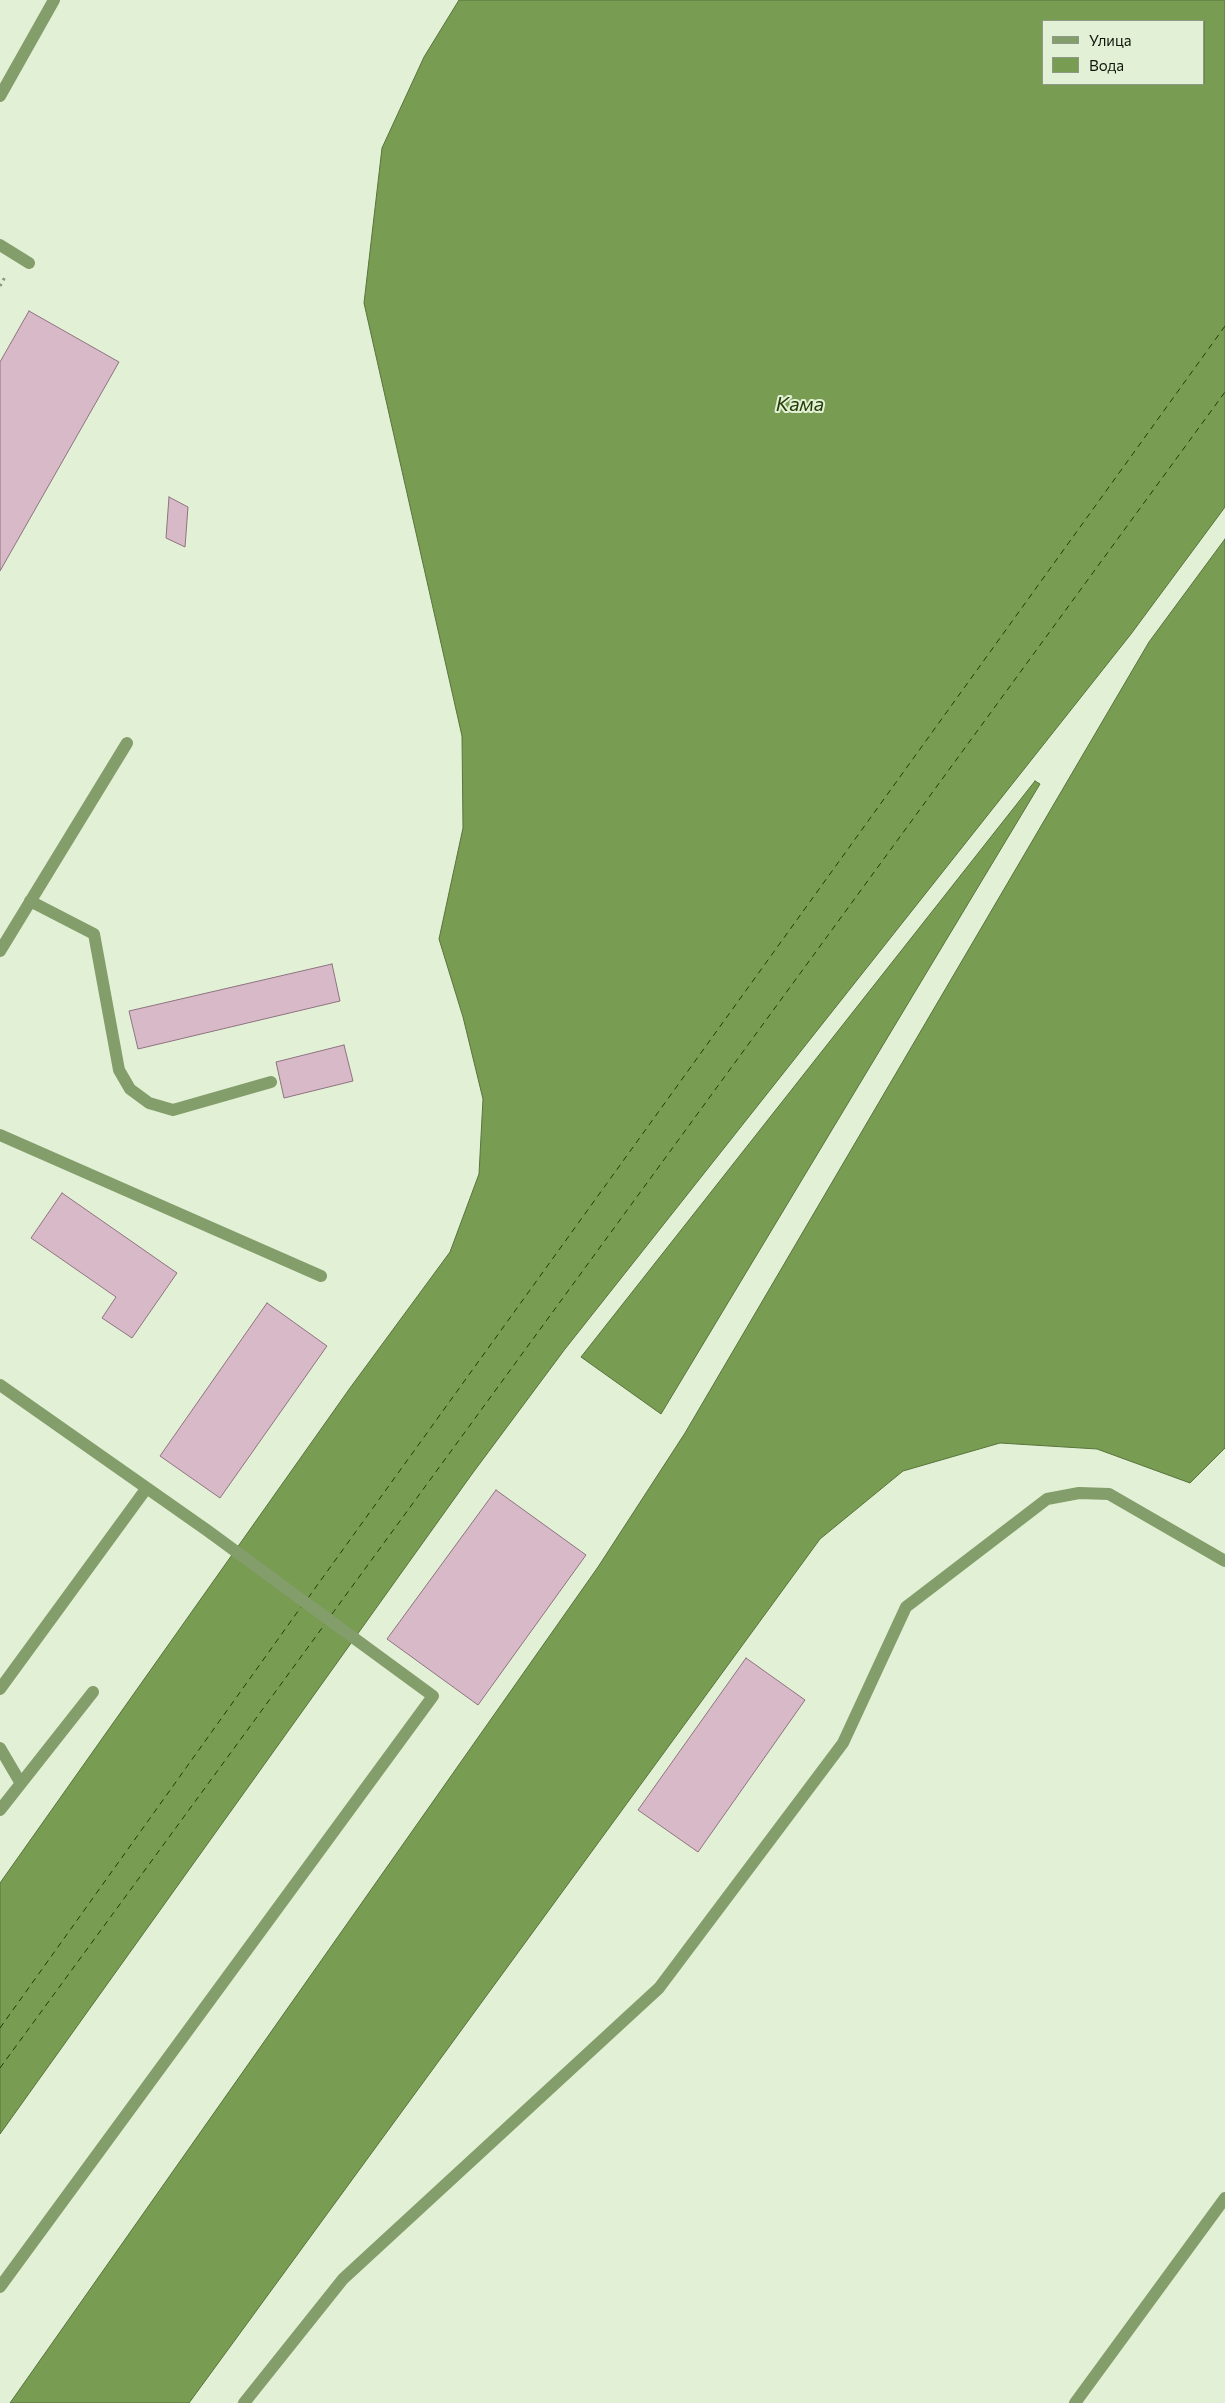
<!DOCTYPE html>
<html>
<head>
<meta charset="utf-8">
<style>
  body { margin:0 }
  #map { position:relative; width:1225px; height:2403px; overflow:hidden; background:#e2f1d5; font-family:Commissioner,sans-serif }
  canvas { display:block }
  .legend { position:absolute; left:1042px; top:20px; width:162px; height:65px; box-sizing:border-box; background:#e2f1d5; border:1px solid #8e9985; margin:0; padding:6px 9px; list-style:none; font-size:15px; color:#10150c }
  .legend li { display:flex; align-items:center; gap:10px; height:25px }
  .legend b { width:25px; border:1px solid #8e9985 }
</style>
</head>
<body>
<div id="map">
<canvas width="1225" height="2403"></canvas>
<ul class="legend">
<li><b style="height:6px;background:#839d6b"></b>Улица</li>
<li><b style="height:14px;background:#779c52"></b>Вода</li>
</ul>
</div>
<script>
const g = document.querySelector('canvas').getContext('2d');
g.lineJoin = 'round';
function fill(path, color) { g.fillStyle = color; g.fill(path, 'evenodd'); }
const poly = rows => new Path2D(rows.map(r => 'M' + r).join(''));
function trace(path, color, width, dash) { g.strokeStyle = color; g.lineWidth = width; g.lineCap = dash ? 'butt' : 'round'; g.setLineDash(dash || []); g.stroke(path); }
function write(font, color, halo, rows, align = 'center') {
  g.font = font + ' Commissioner,sans-serif'; g.lineWidth = 4; g.setLineDash([]); g.textBaseline = 'middle'; g.strokeStyle = halo; g.fillStyle = color; for (const [text, x, y, turn = 0] of rows) {
    g.save(); g.translate(x, y); g.rotate((+turn || 0) * Math.PI / 180); g.textAlign = isNaN(turn) ? turn : align; if (halo) g.strokeText(text, 0, 0); g.fillText(text, 0, 0); g.restore();
  }
}
const water = poly([
  [459,0,1225,0,1225,507,1131,634,565,1349,472,1474,0,2134,0,1883,350,1388,450,1252,479,1174,483,1099,463,1017,439,939,463,828,462,736,364,303,382,148,424,57,459,0],
  [1044,21,1204,21,1204,84,1044,84,1044,21],
  [1225,539,1225,1448,1190,1483,1097,1449,1000,1443,903,1471,820,1539,189,2403,10,2403,598,1567,685,1433,1149,642,1225,539],
  [1035,781,1040,784,661,1414,581,1357,1035,781]
]);
fill(water, '#779c52');
trace(water, '#58743d', 1);
trace(poly([
  [308,1598,1225,326],
  [332,1614,1225,392],
  [0,2028,301,1607],
  [0,2068,325,1624]
]), '#253c04', 1, [6, 5]);
const building = poly([
  [29,311,119,362,0,571,0,362,29,311],
  [169,497,188,507,185,547,166,538,169,497],
  [332,964,340,1001,138,1049,129,1011,332,964],
  [344,1045,353,1081,284,1098,276,1062,344,1045],
  [62,1193,177,1273,132,1338,102,1318,116,1297,31,1238,62,1193],
  [267,1303,327,1346,220,1498,160,1456,267,1303],
  [496,1490,586,1555,478,1705,387,1639,496,1490],
  [746,1658,805,1700,698,1852,638,1810,746,1658]
]);
fill(building, '#d8b9c8');
trace(building, '#8e7280', 1);
trace(poly([
  [0,286,5,277]
]), '#8d9884', 3, [2.5, 4]);
trace(poly([
  [0,96,54,0],
  [0,245,29,263],
  [30,901,94,934,119,1070,130,1089,149,1103,173,1110,271,1082],
  [0,951,127,743],
  [0,1135,321,1276],
  [0,1385,208,1531,433,1696,0,2287],
  [0,1689,146,1489],
  [0,1748,20,1782],
  [0,1810,93,1692],
  [244,2403,343,2279,659,1988,843,1743,906,1607,1047,1499,1079,1493,1109,1494,1225,1561],
  [1075,2403,1225,2198]
]), '#839d6b', 12);
write('italic 20px', '#253c04', '#e2f1d5', [
  ["Кама",800,404]
]);
</script>
</body>
</html>
